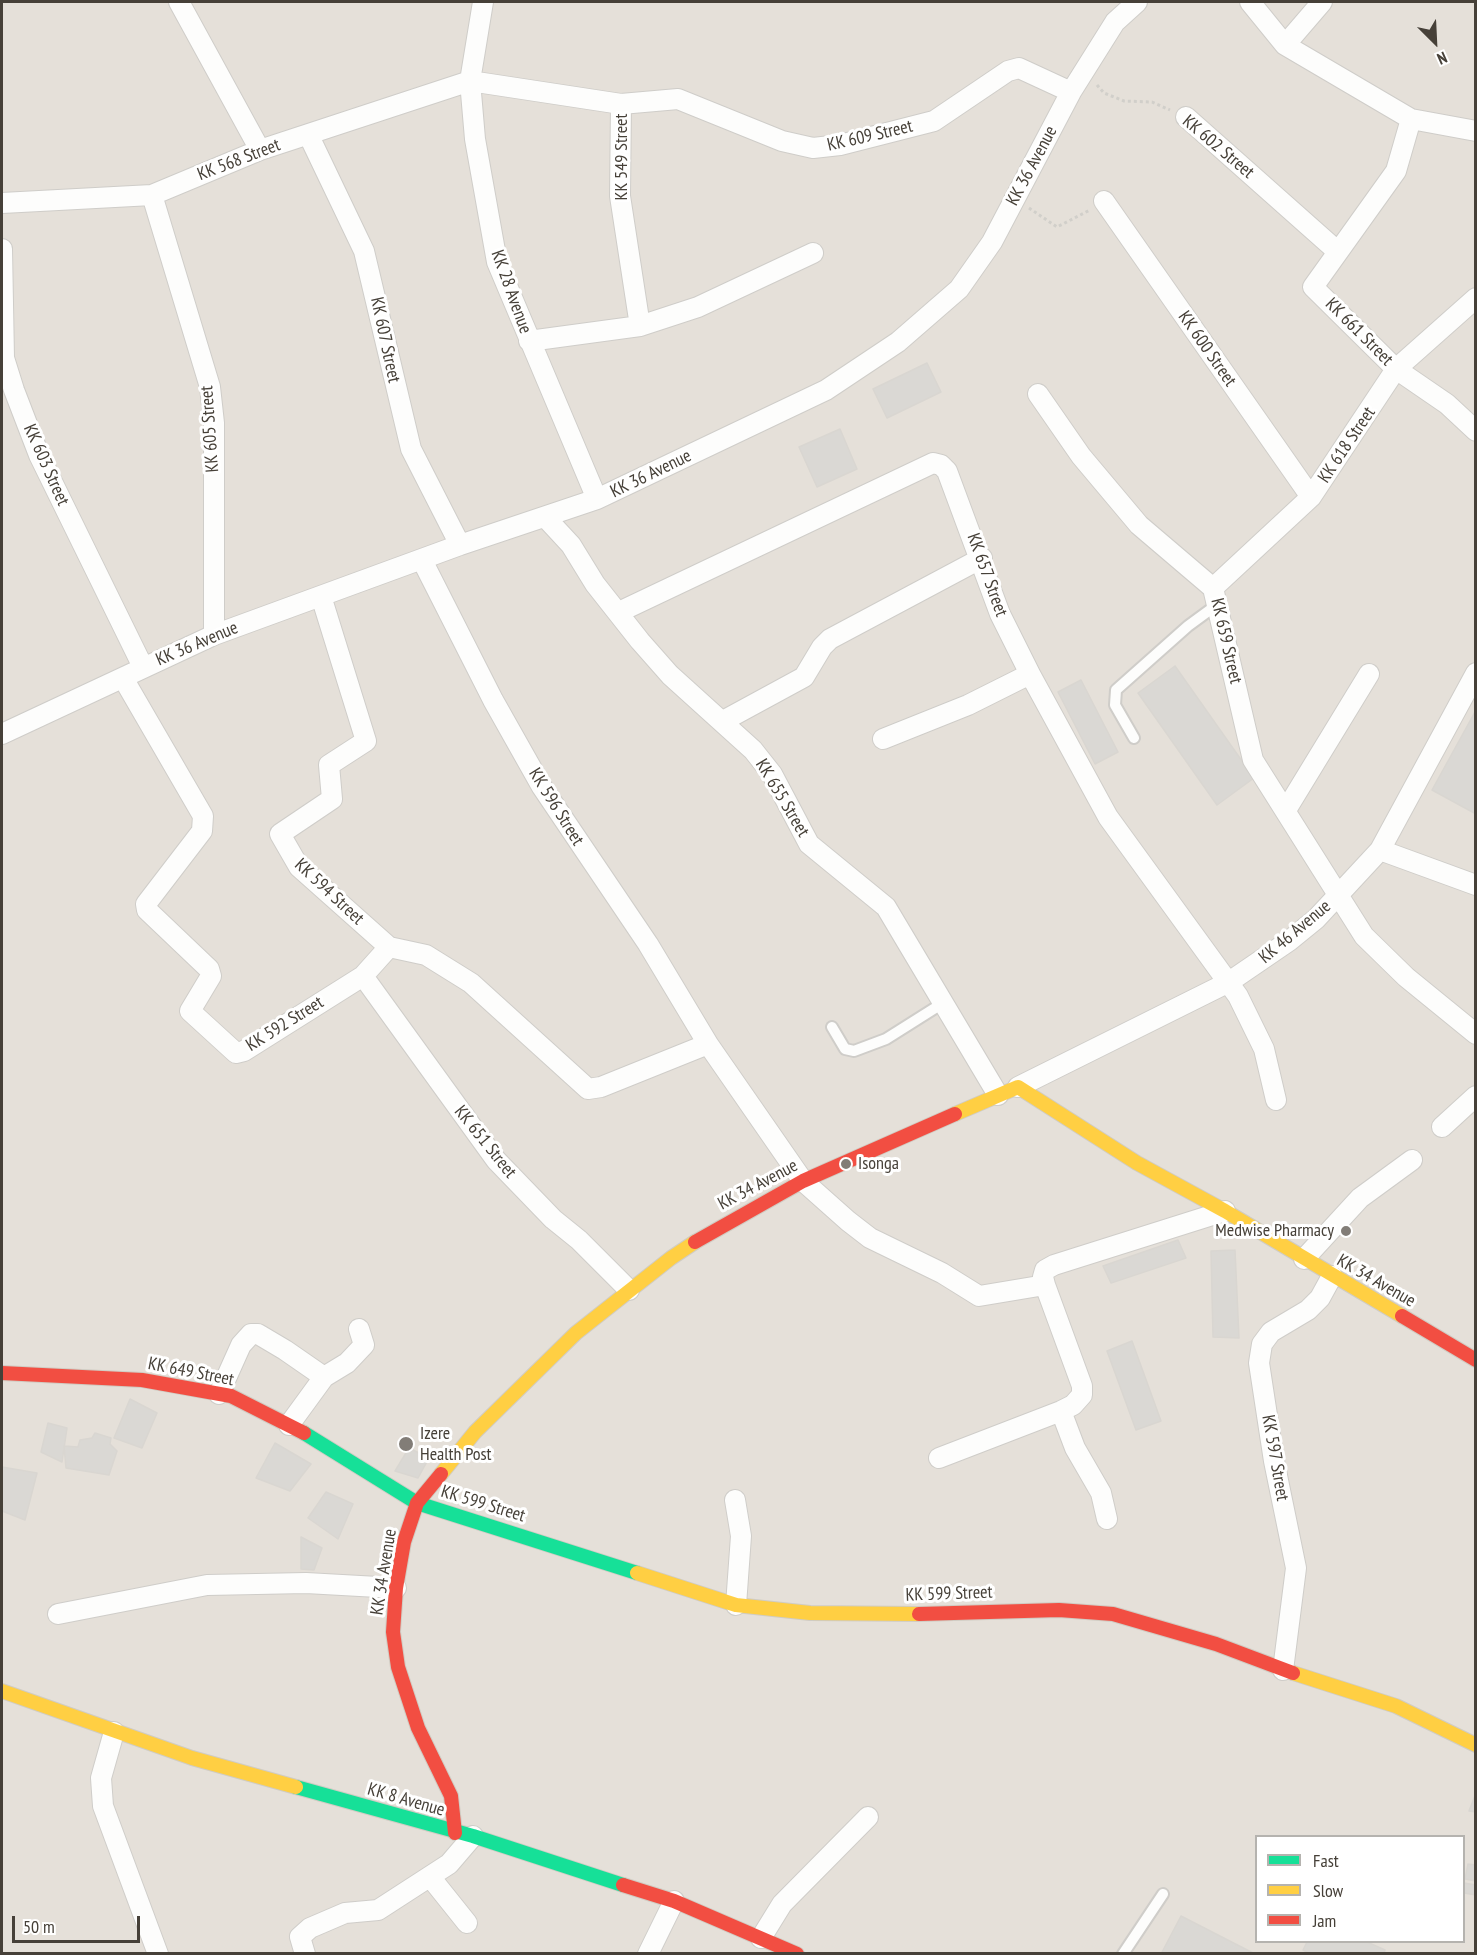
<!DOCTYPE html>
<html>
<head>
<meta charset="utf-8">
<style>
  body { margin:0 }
  #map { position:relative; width:1477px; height:1955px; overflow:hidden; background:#f1efeb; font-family:"PT Sans Narrow",sans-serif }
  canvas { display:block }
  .frame { position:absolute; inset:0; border:3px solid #464038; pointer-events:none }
  .legend { position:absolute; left:1255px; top:1835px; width:210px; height:108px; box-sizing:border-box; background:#fff; border:2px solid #b5b3af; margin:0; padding:8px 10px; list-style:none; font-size:18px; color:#464038 }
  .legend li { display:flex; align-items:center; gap:12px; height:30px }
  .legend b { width:30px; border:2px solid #b5b3af }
  .north { position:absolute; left:1405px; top:12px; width:60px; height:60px; -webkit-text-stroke:4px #fff; paint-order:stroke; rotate:156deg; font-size:16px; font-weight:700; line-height:24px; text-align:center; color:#464038 }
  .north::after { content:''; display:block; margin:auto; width:21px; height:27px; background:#464038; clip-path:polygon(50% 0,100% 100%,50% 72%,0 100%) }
  .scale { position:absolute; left:12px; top:1916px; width:128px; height:27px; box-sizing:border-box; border:3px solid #464038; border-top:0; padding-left:8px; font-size:18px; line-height:21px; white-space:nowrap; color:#464038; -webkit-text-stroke:4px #fff; paint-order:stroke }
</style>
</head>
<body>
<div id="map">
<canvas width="1477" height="1955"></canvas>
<div class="frame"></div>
<ul class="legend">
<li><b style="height:8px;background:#16e098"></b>Fast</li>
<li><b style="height:8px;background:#ffcf43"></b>Slow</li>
<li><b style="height:8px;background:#f24e42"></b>Jam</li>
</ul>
<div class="north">N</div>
<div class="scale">50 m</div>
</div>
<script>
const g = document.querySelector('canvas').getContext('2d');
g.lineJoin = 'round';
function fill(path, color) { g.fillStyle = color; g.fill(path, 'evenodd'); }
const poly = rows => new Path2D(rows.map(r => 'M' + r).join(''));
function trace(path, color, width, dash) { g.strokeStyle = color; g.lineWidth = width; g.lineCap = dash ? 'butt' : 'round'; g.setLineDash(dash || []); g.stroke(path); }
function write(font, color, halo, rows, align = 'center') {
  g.font = font + ' "PT Sans Narrow",sans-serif'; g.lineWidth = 6; g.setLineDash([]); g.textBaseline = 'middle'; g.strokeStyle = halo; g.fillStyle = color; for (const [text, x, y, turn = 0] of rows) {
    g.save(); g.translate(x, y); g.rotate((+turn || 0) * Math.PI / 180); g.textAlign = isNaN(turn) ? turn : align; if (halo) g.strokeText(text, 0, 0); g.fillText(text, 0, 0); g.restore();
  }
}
fill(poly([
  [2,2,1475,2,1475,1953,2,1954],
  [1256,1836,1464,1836,1464,1942,1256,1942]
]), '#e5e0d9');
const building = poly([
  [927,363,941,392,887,418,873,389,927,363],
  [840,429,857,469,817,487,799,447,840,429],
  [1175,666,1254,778,1217,805,1138,693,1175,666],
  [1081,680,1118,752,1095,764,1058,692,1081,680],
  [1476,710,1476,814,1432,790,1476,710],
  [1178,1240,1186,1258,1111,1283,1103,1266,1178,1240],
  [1235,1250,1239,1338,1213,1337,1211,1251,1235,1250],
  [1132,1341,1161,1421,1136,1430,1107,1351,1132,1341],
  [130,1399,157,1413,142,1448,114,1438,130,1399],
  [48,1423,67,1428,62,1462,41,1452,48,1423],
  [95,1433,111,1438,110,1444,117,1451,109,1475,66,1468,64,1446,78,1447,80,1440,92,1438,95,1433],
  [275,1443,311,1464,290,1491,256,1478,275,1443],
  [409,1448,429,1458,418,1478,395,1471,409,1448],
  [2,1467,37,1473,25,1520,2,1511,2,1467],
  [326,1492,353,1504,338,1539,308,1518,326,1492],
  [301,1537,322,1548,314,1570,301,1569,301,1537],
  [1476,1793,1476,1812,1469,1811,1476,1793],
  [1468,1864,1476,1865,1476,1881,1465,1879,1468,1864],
  [1464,1883,1476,1885,1476,1895,1464,1893,1464,1883],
  [1181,1916,1255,1954,1161,1954,1181,1916],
  [1307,1942,1367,1942,1385,1950,1384,1954,1311,1954,1303,1950,1307,1942]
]);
fill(building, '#dad8d4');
trace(building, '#d9d6d1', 1.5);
const lane = poly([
  [1134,738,1115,705,1116,690,1188,626,1218,604],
  [832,1027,845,1049,854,1051,886,1039,943,1003],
  [1123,1954,1163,1894]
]);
const street = poly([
  [179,2,260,150],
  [483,2,470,81,475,139,497,262,597,499],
  [1250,2,1285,45,1411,119,1476,131],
  [1285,45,1322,2],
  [621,104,678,99,782,141,813,148,840,145,934,121,1008,71,1019,68,1071,92],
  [1186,117,1337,251],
  [1411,119,1396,171,1313,287,1396,369,1447,404,1476,431],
  [309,136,364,251,411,449,460,545],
  [152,195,210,387,214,423,214,635],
  [1104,201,1311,497],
  [2,203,152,195,260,150,470,81,621,104,620,196,640,326],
  [2,249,4,358,14,390,39,455,143,667],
  [529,341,640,326,698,307,813,253],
  [1038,394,1081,456,1139,525,1213,588,1253,760,1364,936,1406,977,1476,1034],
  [546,518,571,545,595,584,640,641,670,675,753,750,772,774,809,844,886,907,998,1095],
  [422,560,493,700,542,787,648,944,708,1044],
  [1213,588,1311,497,1396,369,1476,298],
  [321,596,366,741,329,765,332,799,280,834,299,867,389,947,426,955,471,983,588,1089,601,1087,708,1044,803,1181,848,1221,870,1238,942,1273,979,1296,1045,1285],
  [619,612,933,463,941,465,947,471,1000,614,1030,674,1108,817,1238,996,1264,1049,1276,1100],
  [123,678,203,816,202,831,146,904,147,910,209,969,211,976,190,1011,236,1053,244,1051,363,976,389,947],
  [723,721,804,677,822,647,830,639,982,558],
  [2,734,214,635,460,545,597,499,826,390,898,342,959,289,992,242,1071,92,1115,22,1137,2],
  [883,739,968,705,1030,674],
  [1286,810,1369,674],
  [1380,850,1476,885],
  [363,976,496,1160,553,1219,579,1240,629,1290],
  [1018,1087,1229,982,1289,941,1316,919,1380,850,1476,673],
  [1442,1127,1476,1096],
  [1304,1259,1360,1198,1412,1160],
  [219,1394,241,1345,251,1334,258,1334,285,1350,324,1377],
  [1061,1411,1075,1448,1101,1493,1107,1519],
  [289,1425,324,1377,347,1363,364,1345,359,1329],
  [939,1458,1061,1411,1073,1405,1082,1395,1082,1386,1045,1285,1043,1277,1045,1270,1054,1265,1225,1211],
  [735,1500,741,1536,736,1605],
  [58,1614,207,1585,306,1583,396,1588],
  [1283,1670,1296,1568,1274,1461,1259,1363,1262,1344,1271,1332,1308,1310,1320,1298,1332,1276],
  [114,1732,101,1778,103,1806,158,1954],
  [431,1878,467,1923],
  [761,1938,782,1904,868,1817],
  [305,1954,300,1937,310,1928,345,1913,378,1910,449,1864,473,1836],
  [648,1954,674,1901]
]);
const fast = poly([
  [304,1433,417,1503,637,1573],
  [296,1787,473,1836,623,1885]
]);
const slow = poly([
  [955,1114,1018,1087,1137,1163,1225,1211,1402,1316],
  [441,1474,475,1432,576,1333,671,1258,695,1242],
  [637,1573,736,1605,810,1613,919,1614],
  [1293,1673,1396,1706,1476,1745],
  [2,1691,192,1758,296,1787]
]);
const jam = poly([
  [695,1242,803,1181,955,1114],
  [1402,1316,1476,1360],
  [2,1373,142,1380,231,1396,304,1433],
  [441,1474,417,1503,404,1542,396,1588,393,1632,398,1667,418,1728,451,1796,455,1833],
  [919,1614,1059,1610,1113,1614,1216,1644,1293,1673],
  [623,1885,674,1901,797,1954]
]);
trace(lane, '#cfcdc9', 14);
trace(street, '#cfcdc9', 22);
trace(fast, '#d0ccc3', 16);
trace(slow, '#d0ccc3', 16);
trace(jam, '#d0ccc3', 16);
trace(poly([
  [1097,85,1104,93,1124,101,1152,102,1170,110],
  [1029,208,1057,227,1090,210]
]), '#d1cfca', 3, [3, 3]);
trace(lane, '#fdfdfc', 10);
trace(street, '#fdfdfc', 20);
trace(fast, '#16e098', 14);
trace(slow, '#ffcf43', 14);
trace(jam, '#f24e42', 14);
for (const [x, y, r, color] of [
  [846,1164,6,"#827d77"],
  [1346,1231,6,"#827d77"],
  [406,1444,8,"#827d77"]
]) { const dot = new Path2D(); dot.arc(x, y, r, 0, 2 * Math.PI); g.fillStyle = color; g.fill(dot); trace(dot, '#fff', 2); }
write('18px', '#464038', '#fff', [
  ["KK 609 Street",870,136,-13],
  ["KK 602 Street",1218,147,40],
  ["KK 549 Street",622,157,-90],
  ["KK 568 Street",239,160,-21],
  ["KK 36 Avenue",1032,166,-62],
  ["KK 28 Avenue",511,292,70],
  ["KK 661 Street",1359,332,45],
  ["KK 607 Street",385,340,78],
  ["KK 600 Street",1207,349,55],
  ["KK 605 Street",210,429,-94],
  ["KK 618 Street",1347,445,-56],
  ["KK 603 Street",46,465,66],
  ["KK 36 Avenue",651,474,-26],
  ["KK 657 Street",987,575,70],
  ["KK 659 Street",1226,641,77],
  ["KK 36 Avenue",197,644,-23],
  ["KK 655 Street",782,798,59],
  ["KK 596 Street",556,807,58],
  ["KK 594 Street",329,892,43],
  ["KK 46 Avenue",1295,932,-40],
  ["KK 592 Street",285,1024,-32],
  ["KK 651 Street",485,1142,51],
  ["KK 34 Avenue",758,1185,-28],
  ["KK 34 Avenue",1376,1281,30],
  ["KK 649 Street",191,1372,11],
  ["KK 597 Street",1275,1458,80],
  ["KK 599 Street",483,1504,17],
  ["KK 34 Avenue",384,1572,-81],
  ["KK 599 Street",949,1594,-2],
  ["KK 8 Avenue",406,1800,16]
]);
write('18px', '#464038', '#fff', [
  ["Isonga",858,1164],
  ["Medwise Pharmacy",1334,1231,"right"],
  ["Izere",420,1434],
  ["Health Post",420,1455]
], 'left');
</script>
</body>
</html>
